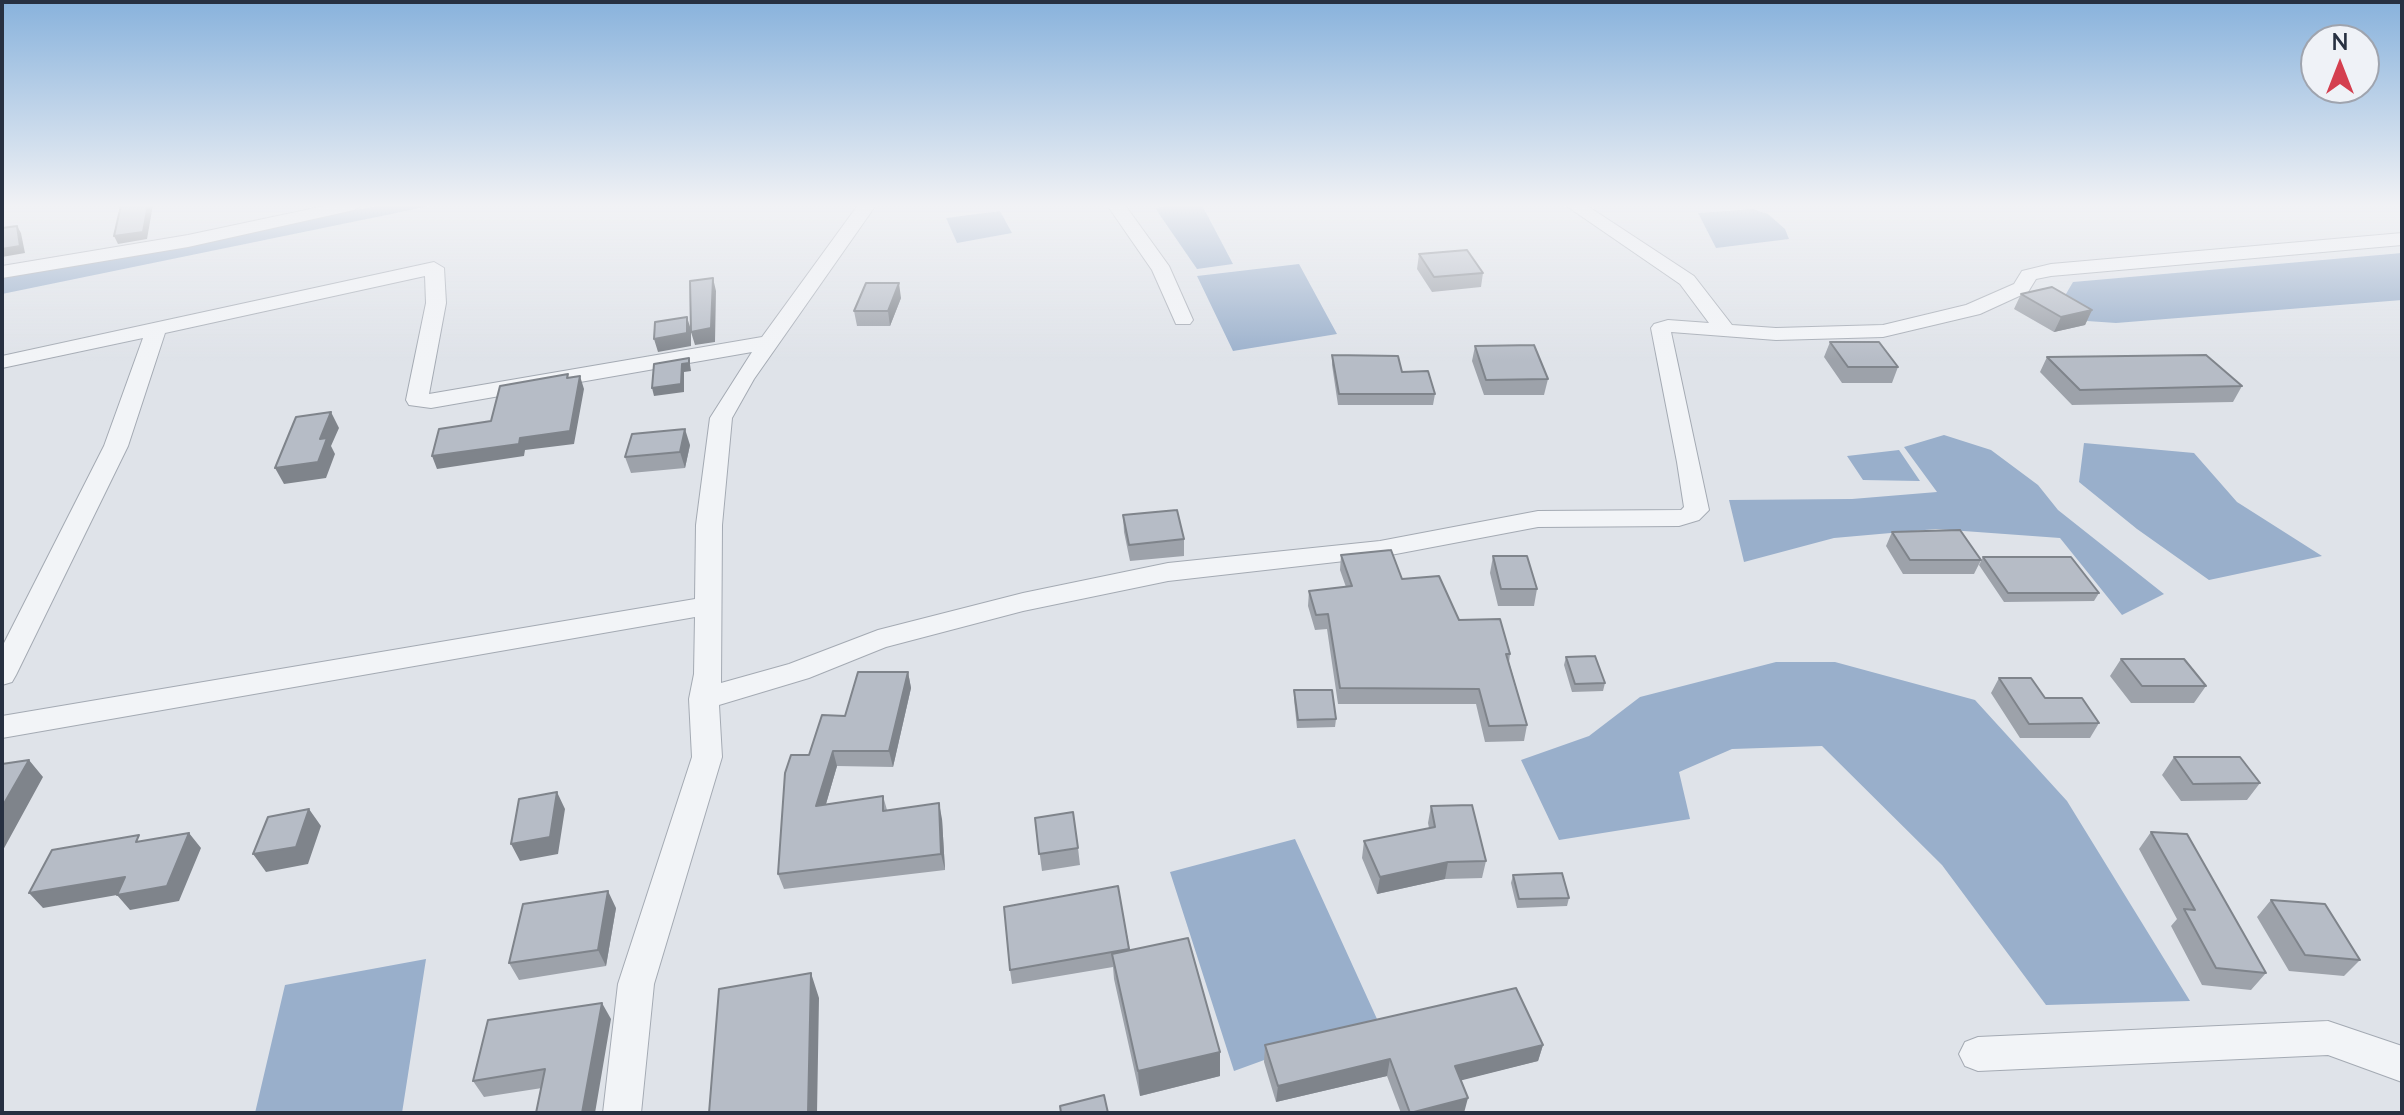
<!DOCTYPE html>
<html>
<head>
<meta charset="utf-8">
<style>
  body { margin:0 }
  #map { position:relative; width:2404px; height:1115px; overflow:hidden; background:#dfe3e9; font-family:Lato,sans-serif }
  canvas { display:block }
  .frame { position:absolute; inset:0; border:4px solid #273041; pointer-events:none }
  .north { position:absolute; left:2300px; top:24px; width:80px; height:80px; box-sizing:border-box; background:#eff2f7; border:2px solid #9fa4ae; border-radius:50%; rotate:0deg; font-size:22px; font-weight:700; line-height:32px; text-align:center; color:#273041 }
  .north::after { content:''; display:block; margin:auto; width:28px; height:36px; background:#d43f4f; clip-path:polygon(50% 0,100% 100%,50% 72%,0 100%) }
</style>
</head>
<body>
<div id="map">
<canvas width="2404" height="1115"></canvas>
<div class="frame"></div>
<div class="north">N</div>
</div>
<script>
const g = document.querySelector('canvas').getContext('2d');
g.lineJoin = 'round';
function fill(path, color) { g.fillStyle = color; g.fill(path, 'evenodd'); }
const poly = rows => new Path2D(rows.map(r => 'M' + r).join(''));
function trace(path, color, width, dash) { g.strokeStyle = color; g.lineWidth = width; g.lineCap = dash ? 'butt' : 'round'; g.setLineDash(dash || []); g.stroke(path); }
fill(poly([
  [381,205,435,205,2,294,2,278],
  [1171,205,1202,205,1233,264,1197,269,1155,208],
  [1753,209,1768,214,1785,229,1789,239,1716,248,1698,213],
  [1000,211,1012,233,957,243,946,218],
  [2402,253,2402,300,2116,323,2087,321,2063,299,2073,282],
  [1299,264,1337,334,1233,351,1197,276],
  [1944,435,1991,450,2038,485,2058,510,2164,594,2122,615,2060,538,1936,529,1834,538,1744,562,1729,500,1852,499,1937,492,1904,447],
  [2084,443,2194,453,2237,502,2322,556,2209,580,2137,529,2079,482],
  [1899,450,1920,481,1863,480,1847,456],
  [1776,662,1835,662,1975,700,2067,801,2190,1001,2046,1005,1942,865,1822,746,1732,749,1679,772,1690,819,1559,840,1521,760,1589,736,1640,697],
  [1295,839,1377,1019,1234,1071,1170,872],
  [426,959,402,1113,255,1113,285,985]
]), '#99afcb');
const minor = poly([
  [329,205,363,205,354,210,188,247,2,278,2,266,188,235,329,205],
  [858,205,876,205,754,379,732,418,722,525,721,683,789,664,878,630,1023,593,1168,563,1380,541,1538,511,1681,510,1684,507,1677,462,1651,328,1654,324,1668,320,1709,323,1680,284,1565,205,1586,205,1694,276,1732,325,1776,328,1883,325,1966,305,2014,284,2022,271,2051,264,2402,233,2402,245,2051,276,2036,279,2028,292,1980,314,1883,337,1776,340,1671,332,1709,510,1699,520,1679,526,1538,527,1380,557,1168,581,1023,611,886,647,809,678,719,705,722,757,654,984,641,1113,603,1113,618,984,692,757,689,699,694,674,695,617,2,738,2,716,695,599,696,525,710,418,752,352,431,408,409,405,406,400,426,303,425,276,165,333,128,446,16,675,12,682,2,685,2,647,104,446,143,338,2,368,2,356,434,262,444,268,446,303,429,394,762,337,858,205],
  [1107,205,1125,205,1169,266,1193,320,1190,324,1176,324,1152,270,1107,205],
  [2328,1021,2402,1046,2402,1082,2328,1055,1978,1071,1965,1066,1959,1054,1965,1042,1978,1037,2328,1021]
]);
trace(minor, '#a4aab3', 2);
fill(minor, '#f2f4f7');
fill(poly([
  [1419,254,1483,273,1481,287,1432,292,1417,269],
  [2021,294,2092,310,2085,325,2054,332,2014,309],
  [901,298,890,326,857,326,854,311],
  [1830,342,1898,367,1892,383,1842,383,1824,357],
  [1475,346,1548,379,1544,395,1484,395,1472,361],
  [1332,355,1402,372,1435,394,1433,405,1338,405,1332,365],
  [2047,357,2242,386,2233,402,2072,405,2040,372],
  [690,445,685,468,631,473,625,457],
  [1123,515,1184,539,1184,556,1130,561,1124,532],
  [1892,532,1981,560,1974,574,1903,574,1886,546],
  [1341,555,1402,579,1459,620,1510,654,1509,662,1527,725,1524,741,1485,742,1476,704,1338,704,1327,629,1315,630,1308,606,1309,591,1346,587,1340,570],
  [1493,556,1537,589,1534,606,1498,606,1490,573],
  [1983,557,2099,593,2094,601,2004,602,1979,565],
  [1566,657,1605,683,1603,691,1572,692,1564,665],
  [2121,659,2206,686,2194,703,2131,703,2110,676],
  [908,672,911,688,893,767,837,766,826,804,883,796,887,810,942,819,945,870,784,889,778,874,809,755,845,716],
  [1999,678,2045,698,2099,723,2090,738,2020,738,1991,693],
  [1294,690,1336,719,1335,727,1297,728,1294,699],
  [2174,757,2260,783,2247,800,2181,801,2162,775],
  [1431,806,1486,861,1482,878,1445,879,1377,894,1362,858,1364,841,1429,828,1428,823],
  [1035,818,1078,848,1080,865,1042,871],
  [2151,832,2266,973,2251,990,2202,985,2171,926,2177,919,2139,849],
  [1513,875,1569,898,1567,906,1517,908,1511,883],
  [1118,886,1130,951,1220,1076,1140,1096,1114,979,1113,967,1012,984,1010,970],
  [2271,900,2360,960,2344,976,2289,971,2257,917],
  [616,908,606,966,519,980,509,963],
  [611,1019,542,1088,484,1097,473,1081],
  [1265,1045,1543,1045,1538,1061,1460,1080,1464,1113,1401,1113,1387,1076,1276,1102,1264,1062]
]), '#9da2aa');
fill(poly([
  [148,205,153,205,147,239,118,244,114,236],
  [17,226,21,233,25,253,2,257,2,249],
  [713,278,716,291,715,342,695,345,691,332],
  [899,283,901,298,890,326,888,311],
  [2092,310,2085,325,2054,332,2061,317],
  [687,317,691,330,691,346,658,352,654,339],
  [689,358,691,371,684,372,684,392,654,396,652,388],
  [580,376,584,389,574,444,525,450,524,456,437,469,432,456,520,438],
  [331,412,339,428,331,446,335,454,326,478,284,484,275,468,320,439],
  [685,429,690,445,685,468,680,452],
  [908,672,911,688,893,767,889,751],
  [833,751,837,766,821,821,816,806],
  [29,760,43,777,2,852,2,807],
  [557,792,565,809,558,854,520,861,511,844],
  [939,803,942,819,945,870,941,854],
  [309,809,321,826,308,864,266,872,253,854],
  [189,833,201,848,179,901,130,910,117,895,43,908,29,893,125,877],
  [1448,862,1445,879,1377,894,1380,877],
  [608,891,616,908,606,966,598,950],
  [811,973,819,998,817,1113,808,1113],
  [602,1003,611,1019,595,1113,582,1113],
  [1543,1045,1538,1061,1451,1083,1455,1066],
  [1220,1052,1220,1076,1140,1096,1138,1071],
  [1390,1059,1387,1076,1276,1102,1278,1086],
  [1468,1098,1464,1113,1410,1113]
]), '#7f848b');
const building = poly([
  [121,205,148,205,143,232,114,236,121,205],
  [17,226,20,246,2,249,2,228,17,226],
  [1467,250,1483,273,1434,277,1419,254,1467,250],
  [713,278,711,328,691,332,690,281,713,278],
  [866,283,899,283,888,311,854,311,866,283],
  [2052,287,2092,310,2061,317,2021,294,2052,287],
  [687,317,687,333,654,339,655,322,687,317],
  [1830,342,1879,342,1898,367,1848,367,1830,342],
  [1534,345,1548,379,1486,380,1475,346,1534,345],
  [1332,355,1398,356,1402,372,1428,371,1435,394,1339,394,1332,355],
  [2206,355,2242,386,2080,390,2047,357,2206,355],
  [689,358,689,363,682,364,681,384,652,388,654,364,689,358],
  [568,374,567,378,580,376,570,431,520,438,519,444,432,456,439,429,491,421,500,386,568,374],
  [331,412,320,439,327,438,318,462,275,468,296,417,331,412],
  [685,429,680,452,625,457,632,434,685,429],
  [1177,510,1184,539,1129,545,1123,515,1177,510],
  [1960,530,1981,560,1910,560,1892,532,1960,530],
  [1391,550,1402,579,1439,576,1459,620,1500,619,1510,654,1506,654,1527,725,1489,726,1479,689,1340,688,1328,614,1316,615,1309,591,1352,586,1341,555,1391,550],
  [1493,556,1527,556,1537,589,1501,589,1493,556],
  [1983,557,2071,557,2099,593,2008,593,1983,557],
  [1595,656,1605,683,1575,684,1566,657,1595,656],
  [2121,659,2184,659,2206,686,2142,686,2121,659],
  [858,672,908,672,889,751,833,751,816,806,883,796,883,811,939,803,941,854,778,874,785,773,791,755,809,755,822,715,845,716,858,672],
  [1999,678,2031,678,2045,698,2082,698,2099,723,2029,724,1999,678],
  [1294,690,1332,690,1336,719,1298,720,1294,690],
  [2174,757,2240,757,2260,783,2193,784,2174,757],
  [29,760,2,807,2,764,29,760],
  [557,792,550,837,511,844,519,799,557,792],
  [1472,805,1486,861,1448,862,1380,877,1364,841,1435,827,1431,806,1472,805],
  [309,809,296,847,253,854,268,817,309,809],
  [1073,812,1078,848,1039,854,1035,818,1073,812],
  [2151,832,2187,834,2266,973,2216,968,2184,909,2195,910,2151,832],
  [189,833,167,886,117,895,125,877,29,893,52,850,139,835,136,842,189,833],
  [1562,873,1569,898,1519,899,1513,875,1562,873],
  [1118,886,1129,949,1010,970,1004,907,1118,886],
  [608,891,598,950,509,963,523,904,608,891],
  [2271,900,2325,904,2360,960,2305,955,2271,900],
  [1188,938,1220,1052,1138,1071,1112,954,1188,938],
  [811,973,808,1113,709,1113,719,989,811,973],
  [1516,988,1543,1045,1455,1066,1468,1098,1410,1113,1390,1059,1278,1086,1265,1045,1516,988],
  [602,1003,582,1113,536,1113,545,1069,473,1081,488,1020,602,1003],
  [1104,1095,1108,1113,1061,1113,1060,1106,1104,1095]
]);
fill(building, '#b6bcc6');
trace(building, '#7f848b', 2);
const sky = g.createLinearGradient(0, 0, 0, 361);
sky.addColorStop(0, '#88b2dc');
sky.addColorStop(0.57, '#f1f2f5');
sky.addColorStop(1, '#f1f2f500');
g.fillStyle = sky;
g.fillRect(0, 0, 2404, 361);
</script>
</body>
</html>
